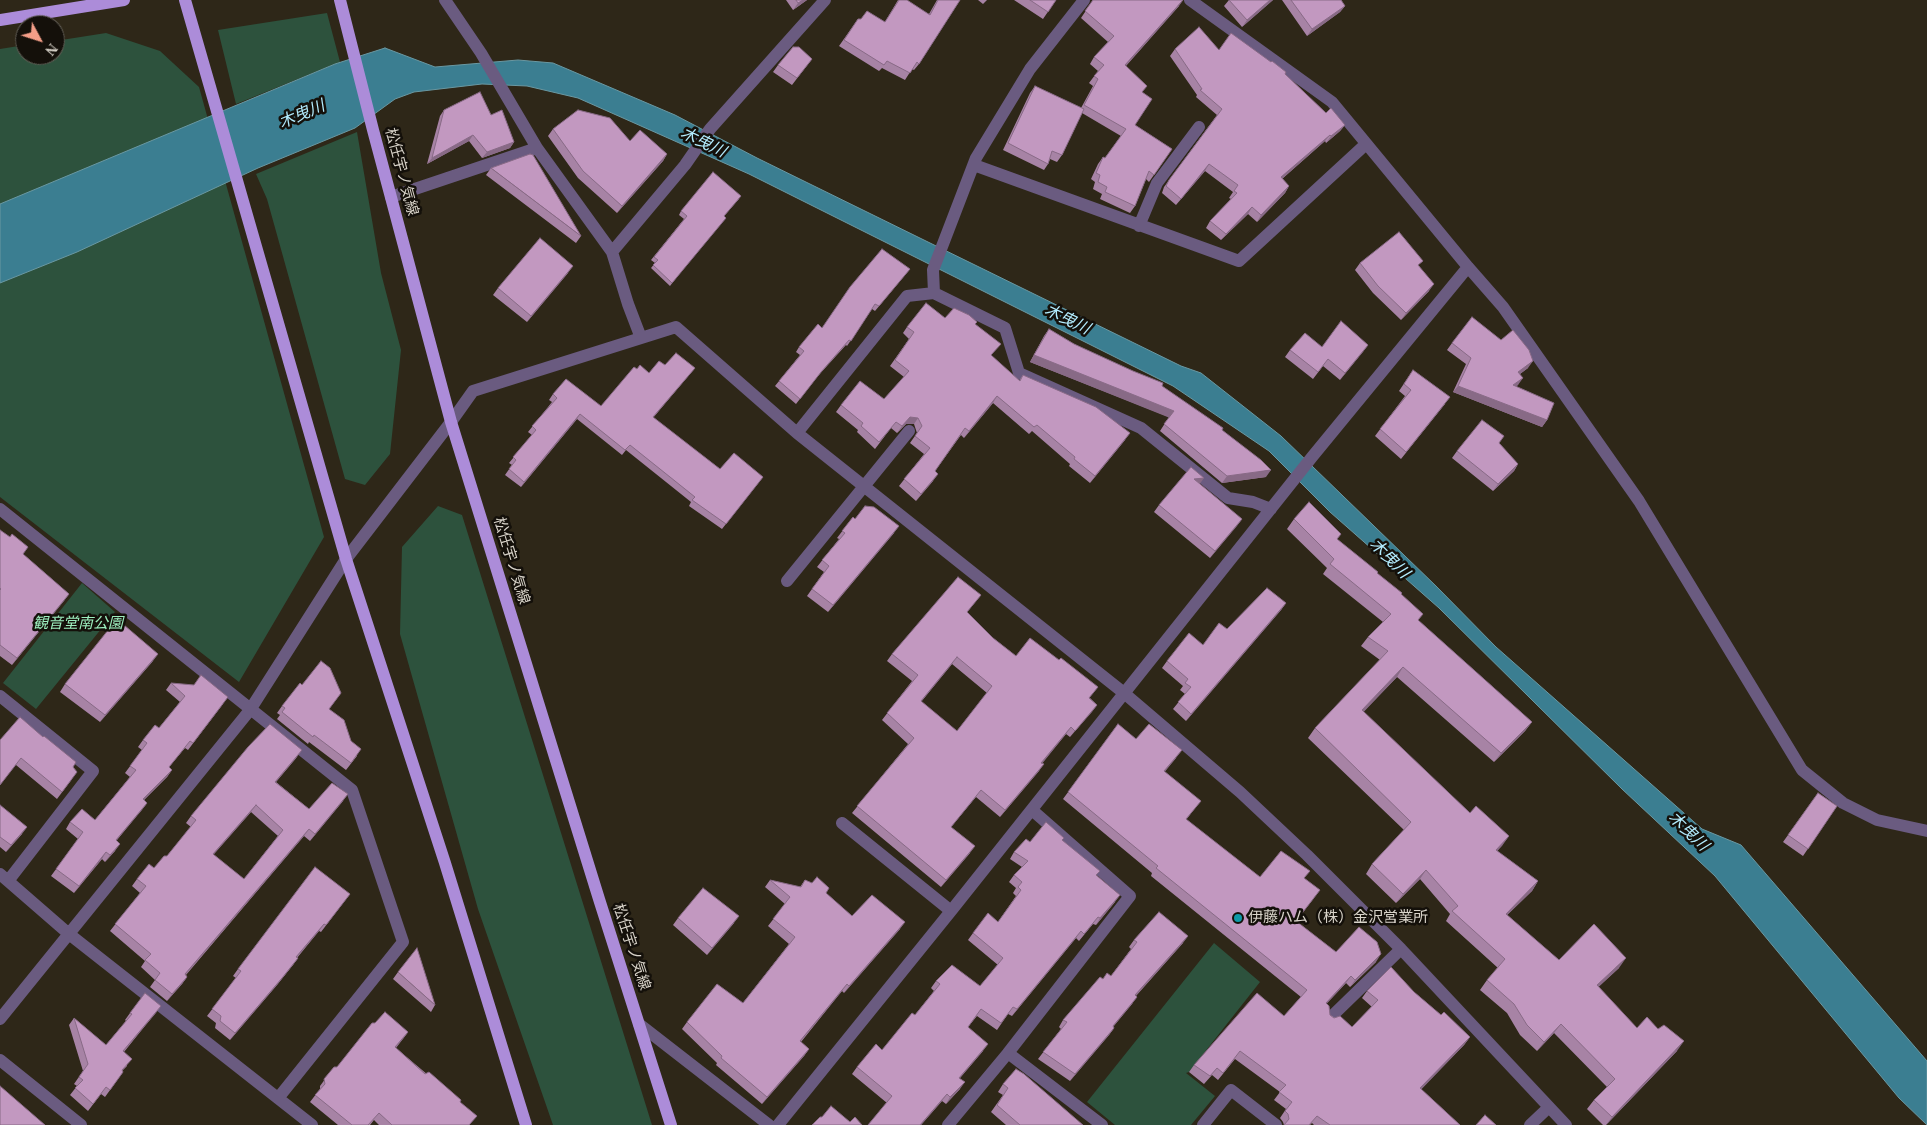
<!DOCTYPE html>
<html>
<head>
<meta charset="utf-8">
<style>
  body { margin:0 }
  #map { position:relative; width:1927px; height:1125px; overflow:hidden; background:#2e2718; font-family:"Times New Roman",serif }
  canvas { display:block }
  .north { position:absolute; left:15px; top:15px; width:50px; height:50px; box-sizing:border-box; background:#14100a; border:1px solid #625e56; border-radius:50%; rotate:130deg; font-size:14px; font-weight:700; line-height:20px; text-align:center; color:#d8d3c9 }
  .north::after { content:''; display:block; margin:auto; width:18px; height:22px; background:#f49e88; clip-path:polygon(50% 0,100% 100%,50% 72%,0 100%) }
</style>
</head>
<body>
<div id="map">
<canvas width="1927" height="1125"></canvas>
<div class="north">N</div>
</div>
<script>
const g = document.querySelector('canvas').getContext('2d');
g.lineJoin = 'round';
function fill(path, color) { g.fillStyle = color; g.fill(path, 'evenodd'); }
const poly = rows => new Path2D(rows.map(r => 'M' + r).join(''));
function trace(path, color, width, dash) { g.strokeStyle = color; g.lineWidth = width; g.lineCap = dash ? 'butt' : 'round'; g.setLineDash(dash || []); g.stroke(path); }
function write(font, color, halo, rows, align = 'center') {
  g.font = font + ' "Times New Roman","Noto Sans JP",serif'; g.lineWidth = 5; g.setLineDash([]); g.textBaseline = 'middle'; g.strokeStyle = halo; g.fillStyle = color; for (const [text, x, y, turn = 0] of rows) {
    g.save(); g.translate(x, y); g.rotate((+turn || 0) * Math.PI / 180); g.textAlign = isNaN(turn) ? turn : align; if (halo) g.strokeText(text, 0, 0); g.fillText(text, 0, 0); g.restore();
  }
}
fill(poly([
  [327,13,340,62,236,104,218,30],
  [106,33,160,51,199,87,324,537,239,682,0,497,0,49,25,45,25,55,55,55,55,41],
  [357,132,381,273,401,350,390,454,365,485,345,479,267,199,256,174],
  [438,506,462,515,652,1125,553,1125,478,909,400,634,402,547],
  [82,583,115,612,36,709,3,683],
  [1214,943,1260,982,1189,1072,1186,1073,1215,1096,1191,1125,1115,1125,1087,1102]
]), '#2d523d');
const water = poly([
  [385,48,435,67,518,60,553,63,675,115,757,158,928,242,1181,366,1201,373,1281,436,1436,586,1496,647,1702,829,1741,845,1927,1061,1927,1125,1899,1098,1715,876,1622,789,1439,608,1330,512,1269,451,1173,386,749,174,578,98,527,86,482,84,414,92,395,99,355,128,258,168,77,252,0,283,0,204,335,64,385,48]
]);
fill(water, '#3b7e91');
trace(water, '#6a98a2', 1);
trace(poly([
  [445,0,481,53,537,148,612,252,628,304,641,338],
  [1190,0,1332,102,1468,267,1503,307,1639,501,1802,770,1843,803,1877,820,1927,831],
  [974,165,1239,261,1366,144],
  [391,197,537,148],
  [1139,226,1157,183,1199,127],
  [612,252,685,165,710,129,825,0],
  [934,293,933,270,976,158,1030,69,1084,0],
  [797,433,907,296,934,293,1005,328,1019,373,1141,428,1228,498,1253,502,1271,509],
  [0,509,352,790,403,942,279,1097],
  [787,581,909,431],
  [0,696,93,771,8,881],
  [842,823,951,911],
  [0,874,69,934,312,1125],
  [1331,1017,1401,949],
  [0,1019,250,710,346,559,451,422,473,391,676,327,797,433,1124,693,1240,792,1307,855,1401,949,1566,1125],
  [639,1024,769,1125],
  [1008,1053,1102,1125],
  [0,1060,81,1125],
  [778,1125,951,911,1312,457,1468,267],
  [948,1125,1008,1053,1130,896,1032,810],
  [1203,1125,1231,1090,1276,1125],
  [1530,1125,1548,1108]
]), '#6a5b80', 12);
trace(poly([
  [185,0,346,559,445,863,526,1125],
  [340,0,373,130,451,422,599,899,671,1125],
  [0,20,124,0]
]), '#ac8cd9', 12);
fill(poly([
  [786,0,807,0,793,10],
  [898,0,929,14,937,0,960,0,919,64,914,70,912,69,905,80,882,68,879,71,839,46,858,19,885,22],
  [978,0,987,0,983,4],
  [1014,0,1056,0,1043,19],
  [1093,0,1179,6,1126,66,1142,93,1135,125,1172,149,1149,182,1146,179,1135,206,1130,213,1100,199,1102,194,1093,189,1095,182,1091,179,1098,164,1103,157,1105,158,1121,136,1082,113,1062,155,1057,162,1050,159,1048,164,1044,170,1003,150,1030,93,1035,86,1081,108,1093,86,1089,83,1098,71,1090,64,1094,57,1108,42,1081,18],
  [1229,0,1273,0,1242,27,1224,6],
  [1282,0,1341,0,1345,6,1340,12,1307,36],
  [1175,49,1219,50,1285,74,1326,113,1345,125,1340,131,1326,143,1325,141,1282,179,1289,186,1285,193,1257,222,1248,214,1221,240,1206,228,1210,221,1231,199,1229,198,1233,192,1205,171,1176,205,1162,193,1164,187,1217,115,1196,97,1197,95,1170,56],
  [812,59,792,85,773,72,778,65],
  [444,110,491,115,514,142,510,148,482,158,469,141,427,164,440,116],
  [553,129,667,154,663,161,617,213,578,178,548,136],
  [491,168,581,236,576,243,486,175],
  [739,199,724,216,670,286,651,268,655,263,651,260,684,219,679,215,681,211],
  [1360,263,1419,266,1429,291,1401,320,1373,293,1355,270],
  [910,269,875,311,872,309,847,346,846,345,817,377,796,404,775,386,800,355,796,352,799,347,822,328],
  [568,273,527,322,493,295,498,288],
  [945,318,975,324,992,356,1019,381,1023,375,1125,440,1090,483,1069,466,1070,464,1032,431,1029,434,993,403,964,438,961,435,935,471,933,481,916,501,899,486,924,454,910,443,917,433,914,424,906,424,897,433,891,428,875,449,857,432,858,430,836,412,841,405,884,399,904,377,890,366,909,339,903,333,907,327],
  [1049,329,1074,344,1162,386,1222,430,1266,477,1222,483,1160,431,1169,417,1030,362,1044,336],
  [1452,343,1528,368,1520,374,1518,385,1516,386,1547,420,1542,427,1453,392,1466,364,1447,350],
  [1368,345,1340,380,1323,366,1313,379,1285,357,1290,350,1322,347],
  [665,365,695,368,653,418,720,469,763,477,722,529,689,506,691,502,626,450,622,455,577,419,521,487,505,475,512,465,509,463,532,435,528,432,552,402,549,400,553,394,601,406,637,369,649,373],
  [1413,370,1445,404,1401,459,1375,436,1405,396,1399,391],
  [1499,443,1518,464,1514,471,1493,491,1452,458,1457,451],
  [1159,505,1242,519,1210,558,1154,512],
  [853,517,855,519,894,533,828,612,807,596,824,572,817,567,839,539,837,538],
  [1294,519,1337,539,1401,594,1418,620,1532,722,1525,731,1494,762,1397,677,1363,712,1470,813,1509,836,1497,851,1538,881,1532,891,1507,915,1559,960,1619,968,1598,987,1637,1028,1677,1051,1606,1125,1603,1125,1587,1109,1594,1100,1607,1087,1554,1033,1537,1051,1520,1035,1507,1013,1480,990,1487,980,1498,968,1446,921,1450,914,1420,879,1396,903,1366,874,1372,864,1404,830,1308,738,1315,728,1380,660,1361,646,1368,637,1383,622,1323,574,1327,568,1287,529],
  [0,530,23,554,69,594,12,665,0,656],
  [981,595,967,612,993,638,1016,656,1090,698,1097,705,1070,737,1066,734,1042,763,1039,771,1000,817,976,797,951,827,970,853,941,887,852,813,908,744,882,720,912,681,887,661,892,654],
  [952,664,987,693,957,731,921,702],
  [1286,603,1281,610,1186,721,1173,709,1185,694,1180,690,1183,686,1162,668,1167,661,1203,645,1227,629],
  [153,661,100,722,60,692,65,684],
  [171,683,223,704,188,750,185,748,169,767,172,770,167,777,144,800,147,803,117,840,115,851,105,862,102,859,74,893,51,876,78,839,66,829,70,822,95,820,130,777,125,773,142,750,138,747,143,740,159,728,180,702,166,690],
  [302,685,341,693,329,709,351,741,357,756,346,770,309,742,308,744,277,719,280,715,277,713,282,706],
  [1118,724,1136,739,1176,758,1164,772,1195,808,1186,820,1260,877,1304,878,1314,898,1296,921,1336,952,1376,962,1350,987,1346,983,1326,1004,1330,1015,1352,1027,1372,1007,1362,998,1367,991,1414,992,1441,1015,1470,1037,1464,1045,1421,1089,1460,1125,1314,1125,1312,1123,1310,1125,1284,1125,1283,1122,1280,1118,1286,1109,1274,1100,1280,1092,1235,1059,1218,1080,1212,1075,1204,1084,1189,1072,1194,1065,1284,1016,1301,997,1151,876,1152,873,1063,799],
  [0,740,73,767,72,779,57,799,16,765],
  [297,757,276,782,309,809,343,801,310,841,304,836,186,975,187,977,182,984,167,1001,150,987,155,980,141,967,145,961,110,931,140,893,132,886,137,879,154,868,167,856,191,827,186,823,191,816],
  [251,812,278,836,244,879,213,855],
  [1818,793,1837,806,1803,856,1783,842],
  [0,805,22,834,6,852,0,847],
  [1062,841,1097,875,1115,902,1096,925,1093,924,1079,941,1076,938,1012,1016,1008,1014,997,1030,977,1016,968,1027,983,1051,960,1078,960,1089,946,1104,942,1101,921,1125,868,1125,887,1103,852,1074,857,1067,882,1050,915,1015,934,991,931,988,936,981,980,986,998,965,968,940,973,933,998,922,1016,896,1013,893,1016,888,1009,882,1014,875,1022,867,1010,859,1014,852,1030,842],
  [770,880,800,887,805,880,826,893,852,916,900,929,844,993,842,991,801,1042,809,1049,804,1056,762,1104,716,1065,717,1063,682,1029,687,1022,743,1003,789,944,768,926,785,904,765,887],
  [350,894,321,932,319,931,297,958,298,958,293,965,277,985,230,1040,215,1028,216,1023,207,1016,236,978,233,976,238,969],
  [678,918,734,923,707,955,673,925],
  [1134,940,1183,943,1136,996,1132,1004,1113,1027,1114,1028,1109,1035,1070,1081,1038,1059,1061,1029,1059,1027,1063,1020,1103,979,1111,976,1131,949,1129,947],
  [398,972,435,1005,431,1012,393,979],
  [161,1006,124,1052,127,1066,122,1071,123,1072,105,1097,101,1094,88,1111,70,1095,77,1086,74,1084,83,1071,69,1025,74,1018,106,1045,126,1021,125,1020,130,1013],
  [408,1032,396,1048,460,1102,470,1125,379,1125,374,1120,370,1125,338,1125,310,1102,320,1089,320,1086,334,1067,337,1067],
  [1003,1084,1083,1125,1006,1125,991,1112,1003,1095,998,1092]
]), '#a783a5');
fill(poly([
  [803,0,807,0,793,10,798,3],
  [1183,0,1179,6,1120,72,1125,65],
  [1270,0,1273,0,1242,27,1247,20],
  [1345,6,1340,12,1307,36,1312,29],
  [1345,125,1340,131,1326,143,1331,136],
  [473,135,469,141,427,164,432,158],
  [1330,135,1325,141,1276,184,1281,177],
  [514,142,510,148,482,158,487,152],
  [667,154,663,161,617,213,622,206],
  [1209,164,1205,171,1176,205,1181,199],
  [1289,186,1285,193,1257,222,1261,215],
  [1252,207,1248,214,1221,240,1226,234],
  [573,266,568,273,527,322,531,316],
  [1434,284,1429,291,1401,320,1406,313],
  [1368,345,1363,352,1340,380,1345,373],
  [1034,355,1174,411,1170,418,1030,362],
  [1533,361,1528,368,1513,379,1518,372],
  [1523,378,1518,385,1509,392,1513,385],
  [1458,386,1547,420,1542,427,1453,392],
  [997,396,993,403,964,438,969,431],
  [580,414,577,419,521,487,524,482],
  [910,417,918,418,914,424,906,424,897,433,902,426],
  [1130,433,1125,440,1090,483,1095,476],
  [1518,464,1514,471,1493,491,1498,484],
  [1271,470,1266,477,1222,483,1227,476],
  [938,474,933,481,916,501,921,494],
  [1204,478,1199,485,1194,479],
  [1242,519,1237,526,1210,558,1215,551],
  [899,526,894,533,828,612,833,605],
  [69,594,64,601,12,665,17,658],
  [1286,603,1281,610,1186,721,1191,714],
  [158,654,153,661,100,722,105,715],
  [957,657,952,664,916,708,921,701],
  [1403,667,1397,677,1356,720,1362,710],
  [1097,705,1092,712,1070,737,1075,731],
  [1532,722,1525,731,1494,762,1501,753],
  [1071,727,1066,734,1037,770,1041,763],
  [302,750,297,757,270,789,275,782],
  [1182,750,1176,758,1159,779,1164,771],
  [1044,764,1039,771,1000,817,1005,810],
  [172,770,167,777,138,806,143,799],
  [348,794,343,801,310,841,315,834],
  [147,803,142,810,111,847,116,840],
  [256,805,251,812,208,861,213,854],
  [27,827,22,834,6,852,11,845],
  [309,829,304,836,180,981,185,974],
  [1509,836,1502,846,1489,860,1496,850],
  [120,844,115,851,105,862,110,855],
  [975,846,970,853,941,887,946,880],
  [106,852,102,859,74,893,79,886],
  [1426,870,1420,879,1396,903,1403,894],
  [1538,881,1532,891,1499,923,1506,914],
  [1120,895,1115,902,1096,925,1100,918],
  [739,916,734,923,707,955,712,948],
  [905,922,900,929,844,993,849,986],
  [324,924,319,931,291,964,296,957],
  [1081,931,1076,938,1012,1016,1017,1009],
  [1188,936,1183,943,1130,1002,1135,995],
  [1381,954,1376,962,1350,987,1355,980],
  [298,958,277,985,230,1040,235,1033],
  [1626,958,1619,968,1590,995,1597,985],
  [1351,976,1346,983,1320,1011,1326,1003],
  [187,977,182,984,167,1001,172,994],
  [847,984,842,991,795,1048,800,1041],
  [1137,997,1132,1004,1108,1033,1113,1026],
  [161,1006,156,1013,118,1058,123,1051],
  [1561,1024,1554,1033,1537,1051,1544,1042],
  [1114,1028,1109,1035,1070,1081,1075,1074],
  [408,1032,403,1039,390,1054,395,1047],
  [1470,1037,1464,1045,1415,1096,1420,1088],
  [1684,1041,1677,1051,1606,1125,1612,1117],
  [988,1044,983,1051,954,1085,959,1078],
  [809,1049,804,1056,762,1104,767,1097],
  [965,1082,960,1089,946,1104,950,1097],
  [947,1094,942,1101,921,1125,920,1125]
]), '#886a86');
const building = poly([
  [796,0,803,0,798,3,796,0],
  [899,0,907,0,930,15,938,0,960,0,919,64,917,62,910,73,887,61,884,65,844,40,858,19,861,19,867,11,885,22,899,0],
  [1030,0,1056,0,1048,12,1030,0],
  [1093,0,1183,0,1125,65,1147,86,1142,92,1152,99,1135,125,1172,149,1154,175,1149,171,1135,206,1105,192,1107,187,1098,182,1100,175,1096,173,1103,157,1105,158,1126,129,1084,105,1098,79,1094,76,1104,65,1094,57,1114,36,1085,11,1093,0],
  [1229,0,1270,0,1247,20,1229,0],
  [1291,0,1341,0,1345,6,1312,29,1291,0],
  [1199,27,1219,50,1231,33,1271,62,1272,61,1286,72,1285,74,1326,113,1331,108,1345,125,1331,136,1330,135,1281,177,1289,186,1261,215,1252,207,1226,234,1210,221,1237,193,1234,191,1238,185,1209,164,1181,199,1166,186,1169,180,1222,109,1200,90,1202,89,1175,49,1199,27],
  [793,47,799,47,812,59,797,78,778,65,793,47],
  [1035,86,1084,109,1062,155,1052,151,1048,164,1008,143,1035,86],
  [480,92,491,115,502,110,514,142,487,152,473,135,432,158,444,110,480,92],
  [578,110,610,118,630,141,640,130,667,154,622,206,583,171,553,129,578,110],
  [530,154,533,155,581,236,491,168,530,154],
  [713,172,741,196,724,216,726,218,672,283,653,265,658,260,654,257,687,216,681,211,713,172],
  [1399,232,1423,261,1418,265,1434,284,1406,313,1378,286,1360,263,1399,232],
  [540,238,573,266,531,316,498,288,540,238],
  [882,249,910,269,879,306,875,304,851,341,849,340,821,372,800,399,779,381,804,351,799,347,818,324,822,328,850,287,882,249],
  [926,303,945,318,954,308,969,315,977,322,975,324,1001,344,991,355,1020,381,1023,375,1096,407,1130,433,1095,476,1074,459,1075,457,1037,425,1034,427,997,396,969,431,965,428,935,471,938,474,921,494,904,479,930,448,915,436,922,426,918,418,910,417,902,426,896,422,879,442,861,426,863,423,841,405,860,381,884,399,909,371,895,360,914,332,907,327,926,303],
  [1472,317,1501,340,1513,330,1529,350,1533,361,1518,372,1523,378,1513,385,1554,403,1547,420,1458,386,1471,358,1452,343,1472,317],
  [1341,321,1368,345,1345,373,1328,359,1318,372,1290,350,1305,333,1322,347,1341,321],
  [1049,329,1074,344,1133,371,1163,383,1162,386,1223,428,1222,430,1261,460,1271,470,1227,476,1164,424,1174,411,1034,355,1049,329],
  [676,353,695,368,653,417,720,469,734,453,763,477,726,524,692,500,695,497,630,445,625,450,580,414,524,482,509,469,516,460,513,457,536,430,532,426,557,398,553,394,566,379,601,406,634,367,637,369,640,365,649,373,659,361,665,365,676,353],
  [1413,370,1450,397,1406,452,1380,429,1411,390,1404,384,1413,370],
  [1482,420,1504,436,1499,443,1518,464,1498,484,1457,451,1482,420],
  [1191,467,1204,478,1194,479,1242,519,1215,551,1159,505,1191,467],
  [1309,502,1341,534,1337,539,1378,572,1377,573,1402,593,1401,594,1423,614,1418,620,1532,722,1501,753,1403,667,1362,710,1470,813,1476,806,1509,836,1496,850,1538,881,1506,914,1559,960,1594,924,1626,958,1597,985,1637,1028,1647,1017,1658,1029,1664,1025,1684,1041,1612,1117,1594,1100,1615,1079,1561,1024,1544,1042,1527,1025,1514,1004,1487,980,1505,959,1452,911,1458,906,1426,870,1403,894,1372,864,1411,822,1315,728,1388,651,1368,637,1391,614,1330,564,1334,559,1294,519,1309,502],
  [865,506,874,507,899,526,833,605,812,589,829,566,822,560,845,533,842,531,853,517,855,519,865,506],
  [0,530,10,537,12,534,28,547,23,554,69,594,17,658,0,645,0,590,1,589,0,588,0,530],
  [958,577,981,595,967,612,993,638,1016,656,1030,638,1059,660,1061,658,1098,687,1089,698,1097,705,1075,731,1071,727,1041,763,1044,764,1005,810,981,790,951,827,975,846,946,880,857,806,914,738,887,713,918,675,892,654,958,577],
  [957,657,992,686,957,731,921,701,957,657],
  [1267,588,1286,603,1191,714,1178,702,1191,687,1185,683,1188,679,1167,661,1189,633,1203,645,1219,623,1227,629,1267,588],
  [117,619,158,654,105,715,65,684,117,619],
  [321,661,330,668,341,693,329,709,344,720,351,741,361,749,351,763,314,735,313,737,282,712,285,708,282,706,300,683,302,685,321,661],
  [201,675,228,697,193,743,190,741,169,767,172,770,143,799,147,803,116,840,120,844,110,855,106,852,79,886,56,869,83,832,70,822,82,809,95,820,136,770,130,766,147,743,143,740,155,725,159,728,185,696,171,683,194,685,201,675],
  [20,717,43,737,44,736,76,762,73,767,77,772,62,792,21,758,0,785,0,740,20,717],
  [270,724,302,750,275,782,309,809,332,783,348,794,315,834,309,829,185,974,187,977,172,994,155,980,160,973,145,960,151,954,115,924,146,886,137,879,149,864,154,868,164,856,167,856,196,820,191,816,248,747,270,724],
  [256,805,283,830,244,879,213,854,256,805],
  [1118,724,1136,739,1149,724,1182,750,1164,771,1201,801,1186,819,1260,877,1281,851,1310,871,1304,878,1320,890,1296,921,1336,952,1359,927,1377,942,1381,954,1355,980,1351,976,1326,1003,1329,1006,1330,1015,1334,1018,1340,1016,1352,1027,1378,1000,1367,991,1391,967,1414,992,1441,1015,1444,1012,1470,1037,1420,1088,1460,1125,1330,1125,1317,1116,1309,1125,1284,1125,1289,1119,1288,1114,1285,1111,1292,1102,1279,1092,1286,1085,1240,1051,1223,1073,1217,1068,1210,1076,1194,1065,1257,993,1284,1016,1307,990,1156,868,1158,866,1068,792,1118,724],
  [1818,793,1837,806,1808,849,1788,835,1818,793],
  [0,805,27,827,11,845,0,837,0,805],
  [1046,822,1064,838,1062,840,1100,871,1096,875,1120,895,1100,918,1098,917,1084,934,1081,931,1017,1009,1013,1007,1001,1023,981,1009,968,1027,988,1044,959,1078,965,1082,950,1097,947,1094,920,1125,868,1125,892,1096,857,1067,876,1044,882,1050,912,1013,915,1015,940,984,936,981,952,965,980,986,1003,958,973,933,988,913,998,922,1021,890,1018,887,1022,882,1014,875,1028,861,1014,852,1026,839,1030,842,1046,822],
  [315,867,350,894,326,925,324,924,296,957,298,958,282,978,235,1033,220,1021,221,1016,212,1009,241,971,238,969,315,867],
  [817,877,829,888,826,893,852,916,872,895,905,922,849,986,847,984,800,1041,809,1049,767,1097,721,1058,722,1056,687,1022,717,984,743,1003,795,937,773,919,790,897,770,880,801,887,805,880,812,883,817,877],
  [703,888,739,916,712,948,678,918,703,888],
  [1159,912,1188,936,1135,995,1137,997,1113,1026,1114,1028,1075,1074,1043,1052,1067,1022,1063,1020,1100,977,1103,979,1107,973,1111,976,1137,942,1134,940,1159,912],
  [417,948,435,1005,398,972,417,948],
  [145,993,161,1006,123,1051,132,1059,122,1070,123,1072,110,1090,106,1087,93,1104,75,1088,83,1080,79,1077,88,1064,74,1018,106,1045,132,1014,130,1013,145,993],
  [385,1012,408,1032,395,1047,425,1074,429,1072,461,1100,460,1102,477,1116,469,1125,392,1125,379,1113,368,1125,352,1125,315,1095,325,1084,324,1079,334,1067,337,1067,372,1023,375,1023,385,1012],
  [1016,1069,1024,1074,1083,1125,1020,1125,997,1105,1008,1088,1003,1084,1016,1069],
  [0,1086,45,1125,0,1125,0,1086],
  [831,1106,850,1122,855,1117,862,1125,812,1125,820,1117,822,1117,831,1106],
  [1485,1115,1496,1125,1476,1125,1485,1115]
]);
fill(building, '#c298c0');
trace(building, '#886a86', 1);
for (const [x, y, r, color] of [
  [1238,918,5,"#0f9aa8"]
]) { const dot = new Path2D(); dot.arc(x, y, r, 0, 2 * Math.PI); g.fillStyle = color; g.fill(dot); trace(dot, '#14100a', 2); }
write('15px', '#d8d3c9', '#14100a', [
  ["松任宇ノ気線",401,172,75],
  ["松任宇ノ気線",511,561,73],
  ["松任宇ノ気線",631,947,72]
]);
write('italic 15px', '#9defbf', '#14100a', [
  ["観音堂南公園",78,624]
]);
write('15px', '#d8d3c9', '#14100a', [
  ["伊藤ハム（株）金沢営業所",1248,918]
], 'left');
write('italic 16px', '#b3ecfe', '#14100a', [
  ["木曳川",302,115,-23],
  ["木曳川",703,143,26],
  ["木曳川",1067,320,26],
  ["木曳川",1389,559,45],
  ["木曳川",1688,832,44]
]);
</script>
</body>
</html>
